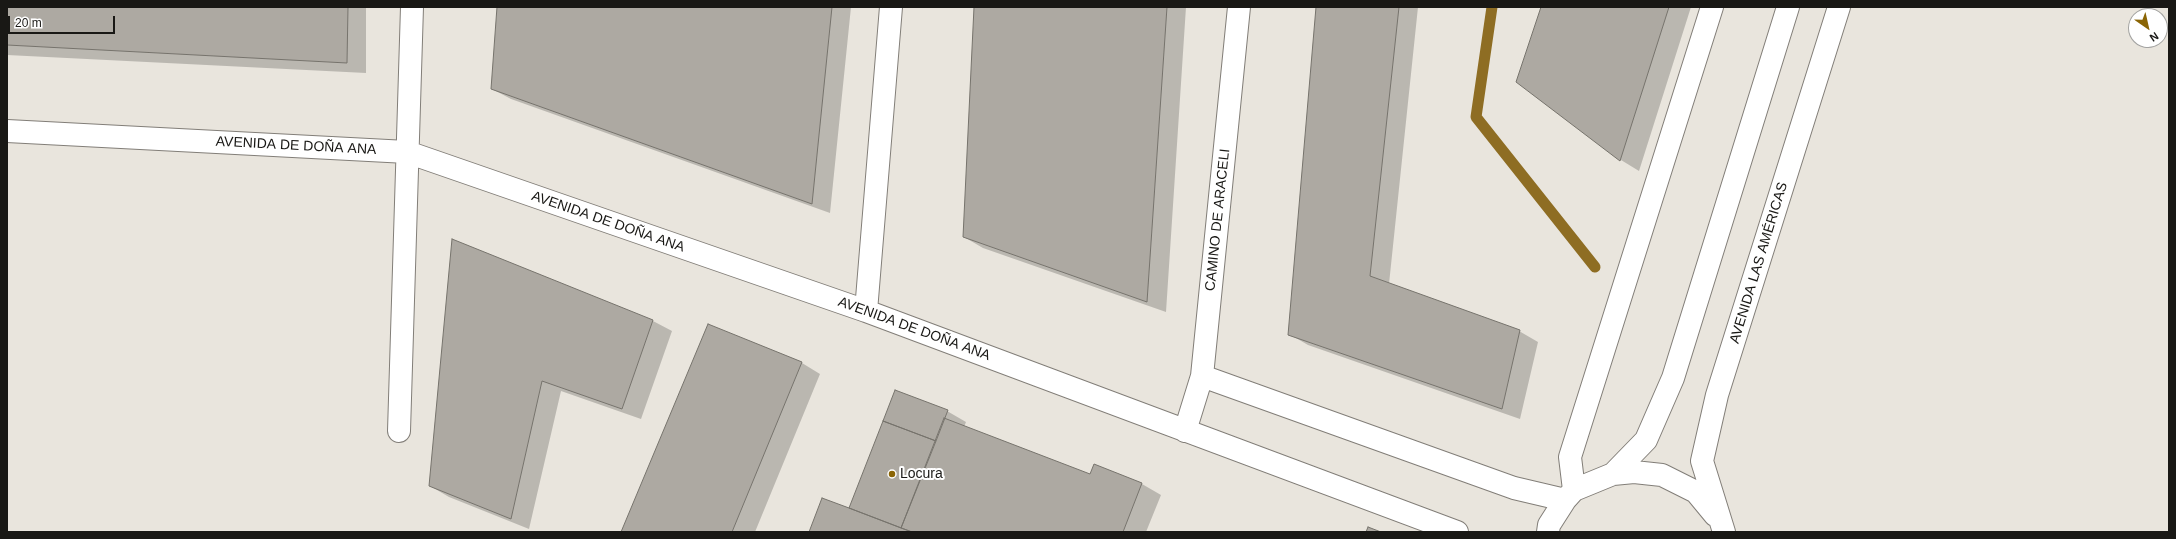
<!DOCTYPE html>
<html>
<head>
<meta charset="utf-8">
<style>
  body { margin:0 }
  #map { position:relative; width:2176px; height:539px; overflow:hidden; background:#e9e5dd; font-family:Arial,sans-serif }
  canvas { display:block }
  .frame { position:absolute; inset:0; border:8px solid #191815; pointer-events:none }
  .north { position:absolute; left:2128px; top:8px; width:40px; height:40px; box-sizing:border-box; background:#fff; border:1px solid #a3a3a1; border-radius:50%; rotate:146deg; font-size:11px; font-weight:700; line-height:16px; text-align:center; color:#191815 }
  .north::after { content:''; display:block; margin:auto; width:14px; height:18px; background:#8b6505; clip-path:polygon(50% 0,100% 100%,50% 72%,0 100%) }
  .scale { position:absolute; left:8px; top:16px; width:107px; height:18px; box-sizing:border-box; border:2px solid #191815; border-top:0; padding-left:5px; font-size:12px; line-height:14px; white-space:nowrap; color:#191815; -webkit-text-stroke:3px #fff; paint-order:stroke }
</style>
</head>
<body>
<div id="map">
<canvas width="2176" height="539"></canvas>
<div class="frame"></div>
<div class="north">N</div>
<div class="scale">20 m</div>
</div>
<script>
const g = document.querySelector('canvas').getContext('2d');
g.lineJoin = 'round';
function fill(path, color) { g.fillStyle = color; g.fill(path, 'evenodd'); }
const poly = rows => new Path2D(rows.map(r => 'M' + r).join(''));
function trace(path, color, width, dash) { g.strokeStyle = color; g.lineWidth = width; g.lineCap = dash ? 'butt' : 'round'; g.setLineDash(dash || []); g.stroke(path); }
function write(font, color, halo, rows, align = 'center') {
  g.font = font + ' Arial,sans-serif'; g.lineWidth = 4; g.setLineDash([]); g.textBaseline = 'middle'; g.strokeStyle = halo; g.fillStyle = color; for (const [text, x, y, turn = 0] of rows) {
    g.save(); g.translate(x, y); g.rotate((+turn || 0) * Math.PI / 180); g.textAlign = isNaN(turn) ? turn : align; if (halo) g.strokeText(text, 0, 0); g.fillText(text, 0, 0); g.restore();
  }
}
fill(poly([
  [7,7,366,7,366,73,7,55],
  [498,7,851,7,830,213,511,99,492,89],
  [975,7,1186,7,1166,312,983,248,964,237],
  [1317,7,1418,7,1389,284,1519,331,1538,342,1520,419,1308,345,1289,334],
  [1542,7,1691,7,1639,171,1621,160,1517,81],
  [453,240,653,321,672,331,641,419,561,391,529,529,449,497,430,486],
  [708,325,802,363,820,374,755,532,622,532],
  [947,411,966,422,964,427,1090,476,1094,465,1142,484,1161,495,1146,532,810,532,855,511]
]), '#0003');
trace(poly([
  [1492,7,1476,117,1595,267]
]), '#8e6d23', 11);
const building = poly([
  [7,7,348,7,347,63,7,45,7,7],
  [497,7,832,7,812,204,491,89,497,7],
  [974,7,1167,7,1147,302,963,237,974,7],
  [1316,7,1399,7,1370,276,1520,330,1502,409,1288,335,1316,7],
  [1541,7,1669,7,1620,161,1516,82,1541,7],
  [452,239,653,320,622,409,542,381,511,519,429,486,452,239],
  [708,324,802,362,732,532,621,532,708,324],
  [895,390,948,410,936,441,883,421,895,390],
  [944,418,1090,474,1094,464,1142,483,1123,532,912,532,901,528,944,418],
  [883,421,936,441,901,528,849,508,883,421],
  [822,498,849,508,912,532,809,532,822,498],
  [1368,527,1381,532,1366,532,1368,527]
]);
fill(building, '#ada9a2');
trace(building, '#76736c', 1);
const minor = poly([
  [7,131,407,152,866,311,1457,532],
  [866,311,891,7],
  [1202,376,1514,488,1565,500],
  [399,431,412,7],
  [1185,431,1202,376,1239,7],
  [1613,474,1646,440,1673,378,1788,7],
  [1574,490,1570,457,1712,7],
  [1548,532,1549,525,1565,500,1574,490,1613,474,1634,472,1662,475,1696,492,1715,515],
  [1724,532,1702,461,1717,395,1839,7]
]);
trace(minor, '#827e78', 24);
trace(minor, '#fff', 22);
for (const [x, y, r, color] of [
  [892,474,4,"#8b6505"]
]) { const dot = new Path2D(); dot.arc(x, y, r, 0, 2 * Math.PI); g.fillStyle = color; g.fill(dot); trace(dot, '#fff', 1.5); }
write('14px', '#191815', '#fff', [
  ["AVENIDA DE DOÑA ANA",296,146,3],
  ["CAMINO DE ARACELI",1218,220,-84],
  ["AVENIDA DE DOÑA ANA",608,222,19],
  ["AVENIDA LAS AMÉRICAS",1759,263,-73],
  ["AVENIDA DE DOÑA ANA",914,329,20]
]);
write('14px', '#191815', '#fff', [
  ["Locura",900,474]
], 'left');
</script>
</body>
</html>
